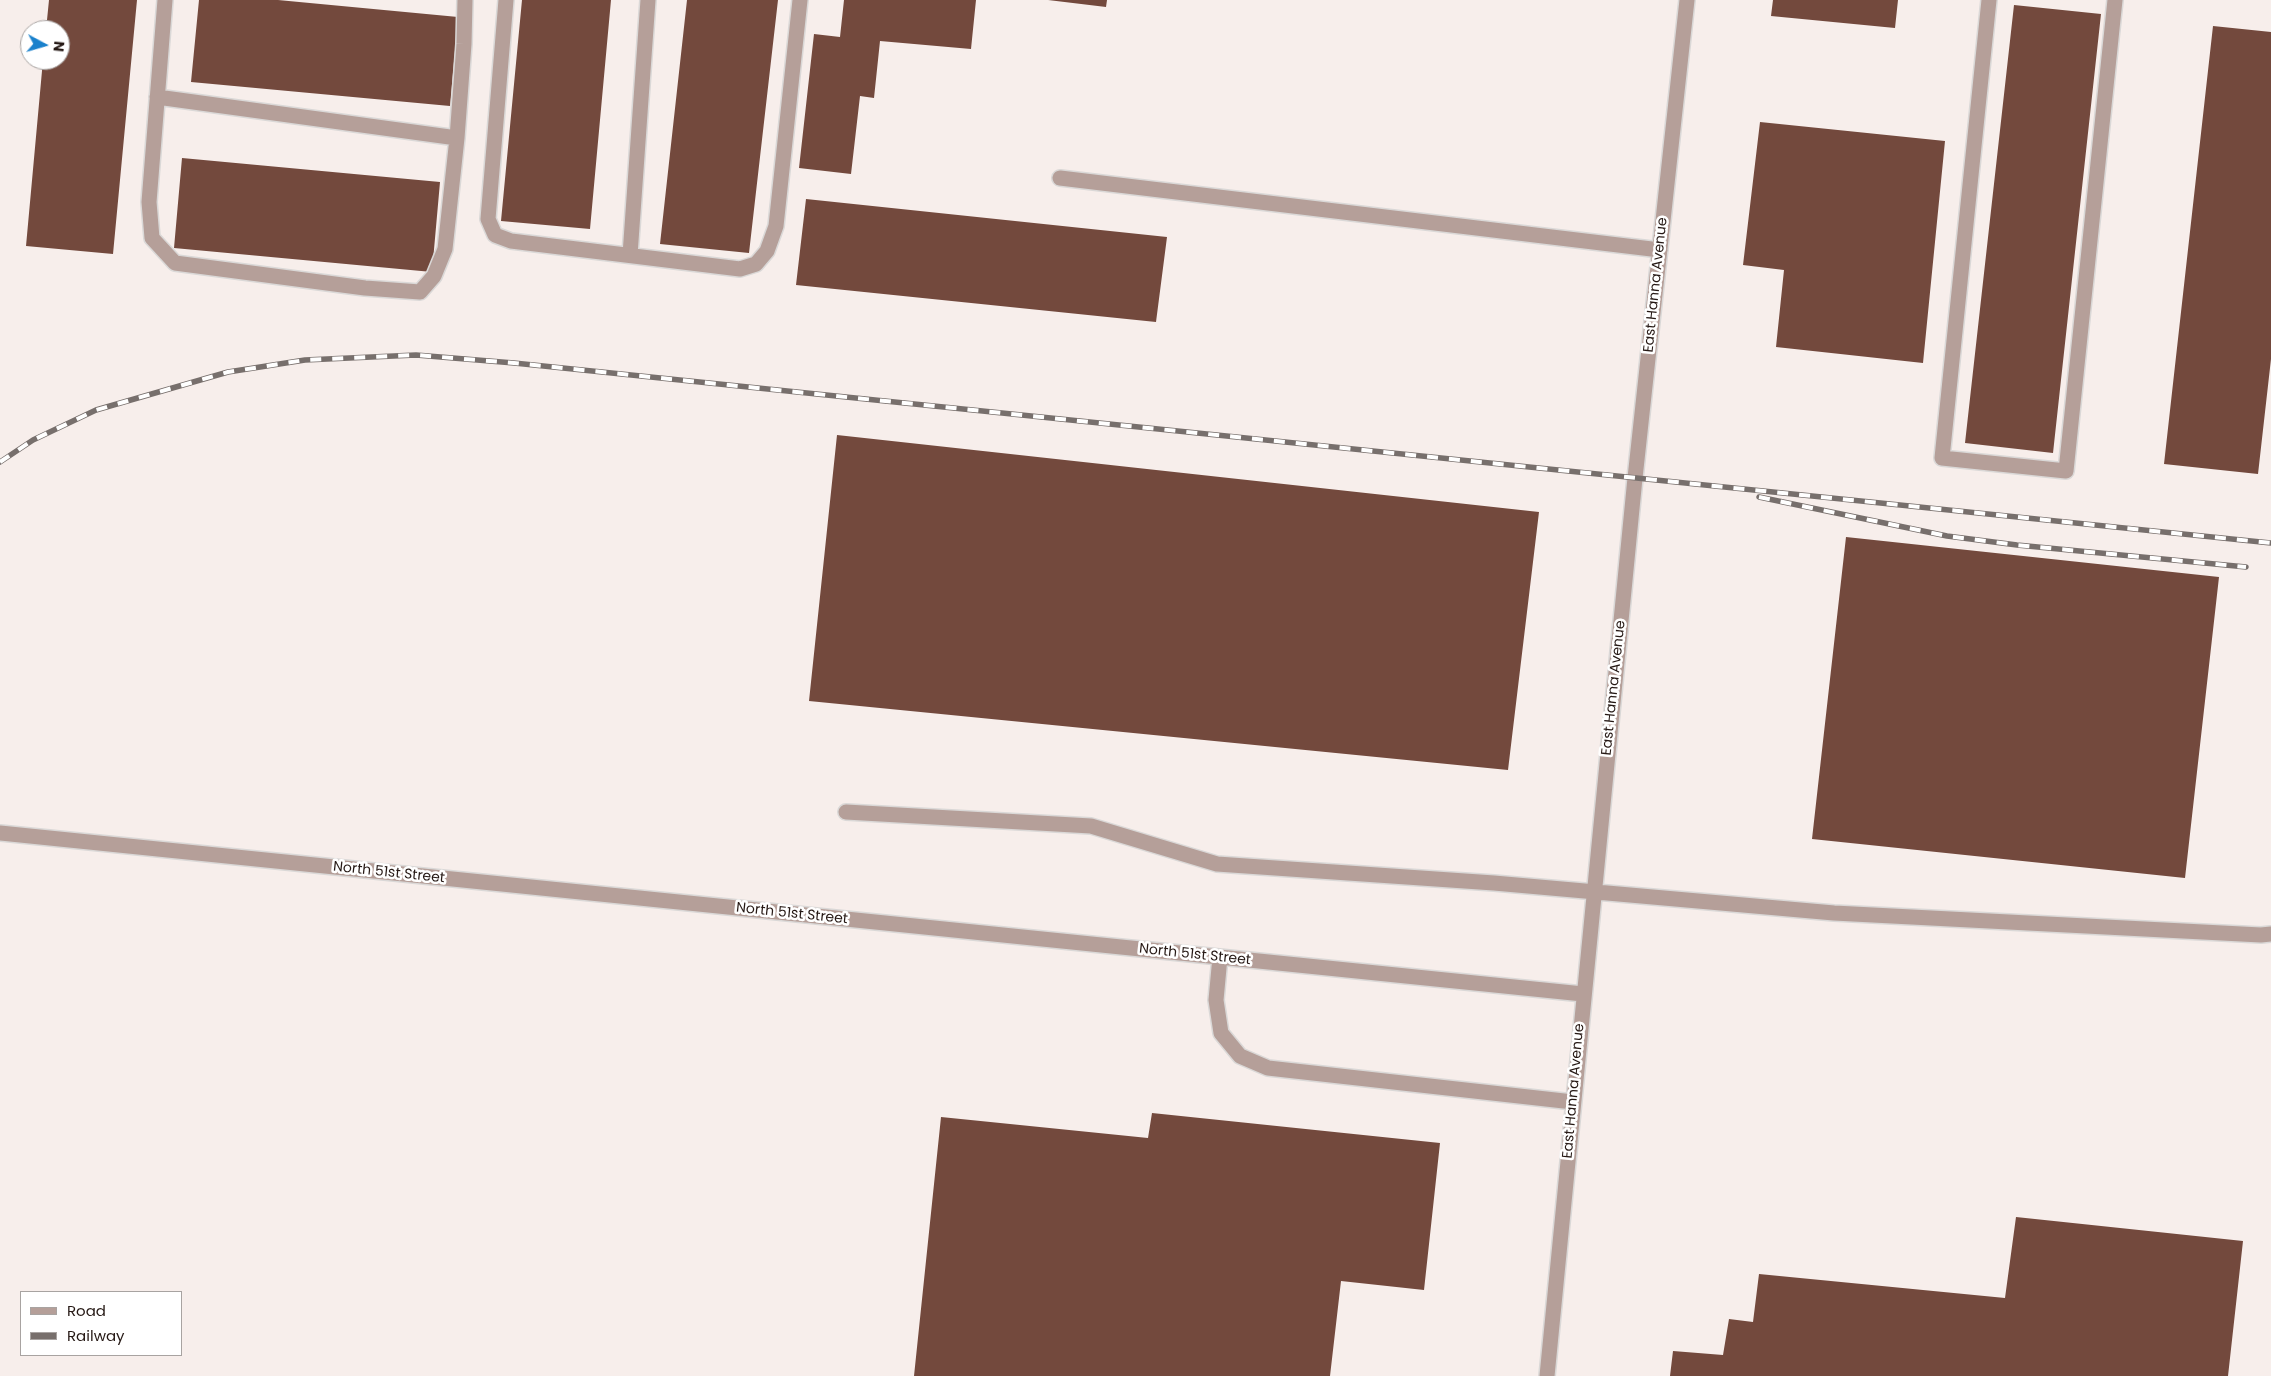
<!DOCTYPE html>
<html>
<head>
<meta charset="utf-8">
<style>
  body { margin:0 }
  #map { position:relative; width:2271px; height:1376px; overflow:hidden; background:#fcfcfc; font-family:Poppins,sans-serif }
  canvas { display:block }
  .legend { position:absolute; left:20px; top:1291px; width:162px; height:65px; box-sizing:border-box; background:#fff; border:1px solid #a8a3a1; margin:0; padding:6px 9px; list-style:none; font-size:15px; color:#251814 }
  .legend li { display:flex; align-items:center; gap:10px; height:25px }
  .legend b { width:25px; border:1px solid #a8a3a1 }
  .north { position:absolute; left:20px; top:20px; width:50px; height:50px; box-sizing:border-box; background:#fff; border:1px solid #a8a3a1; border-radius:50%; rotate:96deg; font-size:14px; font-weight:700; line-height:20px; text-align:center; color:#251814 }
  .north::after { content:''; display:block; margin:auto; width:18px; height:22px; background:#1a81cc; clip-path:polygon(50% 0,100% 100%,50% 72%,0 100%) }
</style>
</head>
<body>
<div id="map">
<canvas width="2271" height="1376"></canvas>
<ul class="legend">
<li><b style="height:6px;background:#b59f99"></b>Road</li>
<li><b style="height:6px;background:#776f6c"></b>Railway</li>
</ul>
<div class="north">N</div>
</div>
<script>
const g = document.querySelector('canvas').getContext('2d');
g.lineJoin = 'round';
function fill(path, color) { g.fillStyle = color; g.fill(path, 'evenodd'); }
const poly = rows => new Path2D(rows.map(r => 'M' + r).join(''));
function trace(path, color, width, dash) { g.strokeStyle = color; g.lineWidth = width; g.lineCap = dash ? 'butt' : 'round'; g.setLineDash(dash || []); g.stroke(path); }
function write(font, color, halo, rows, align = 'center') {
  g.font = font + ' Poppins,sans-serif'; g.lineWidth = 5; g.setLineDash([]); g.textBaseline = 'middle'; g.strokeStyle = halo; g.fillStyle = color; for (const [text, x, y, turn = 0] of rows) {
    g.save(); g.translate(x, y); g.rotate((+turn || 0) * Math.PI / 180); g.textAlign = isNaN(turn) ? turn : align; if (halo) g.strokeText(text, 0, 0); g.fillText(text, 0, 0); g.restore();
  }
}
fill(poly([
  [0,0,2271,0,2271,1376,0,1376],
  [30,30,60,30,60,60,30,60],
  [21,1292,181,1292,181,1355,21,1355]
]), '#f7eeeb');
fill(poly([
  [49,0,137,0,113,254,26,246,43,60,60,60,60,30,46,30],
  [199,0,278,0,458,17,450,106,191,82],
  [522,0,611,0,590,229,501,221],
  [687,0,778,0,749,253,660,244],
  [844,0,976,0,971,49,880,41,874,98,860,96,851,174,799,168,814,34,840,37],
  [1048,0,1107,0,1106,7],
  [1773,0,1898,0,1895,28,1771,16],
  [2014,5,2101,14,2053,453,1965,443],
  [2213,26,2271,32,2271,359,2258,474,2164,464],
  [1760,122,1945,141,1923,363,1776,347,1784,270,1743,265],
  [182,158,440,182,432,272,174,248],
  [806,199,1167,237,1156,322,796,285],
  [837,435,1539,512,1508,770,809,701],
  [1846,537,2219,577,2185,878,1812,839],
  [1152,1113,1440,1143,1424,1290,1341,1281,1330,1376,914,1376,941,1117,1148,1138],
  [2016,1217,2243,1241,2228,1376,1670,1376,1673,1351,1723,1355,1729,1319,1753,1322,1759,1274,2005,1298]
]), '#73493d');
const minor = poly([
  [165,0,149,202,152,238,175,263,365,288,420,292,434,276,445,249,457,138,464,44,465,0],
  [506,0,488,219,495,235,511,241,740,269,756,264,767,251,776,226,800,0],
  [1989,0,1942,458,2066,471,2115,0],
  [157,97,457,138],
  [1060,178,1660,250],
  [630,255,648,0],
  [846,812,1091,826,1217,864,1494,883,1834,913,2261,935,2271,934],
  [0,833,1583,994],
  [1220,957,1216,1000,1221,1033,1240,1056,1268,1068,1573,1102],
  [1547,1376,1635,478,1687,0]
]);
trace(minor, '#dad8d7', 18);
trace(minor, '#b59f99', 15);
const rail = poly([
  [0,462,33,440,96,410,228,372,305,360,416,355,514,363,2271,543],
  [1759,497,1947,536,2017,545,2246,567]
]);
trace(rail, '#776f6c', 5.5);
trace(rail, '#fff', 4, [11]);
write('14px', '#251814', '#fff', [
  ["East Hanna Avenue",1656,285,-84],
  ["East Hanna Avenue",1614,688,-84],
  ["North 51st Street",389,873,6],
  ["North 51st Street",792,914,6],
  ["North 51st Street",1195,955,6],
  ["East Hanna Avenue",1574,1091,-85]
]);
</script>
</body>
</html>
